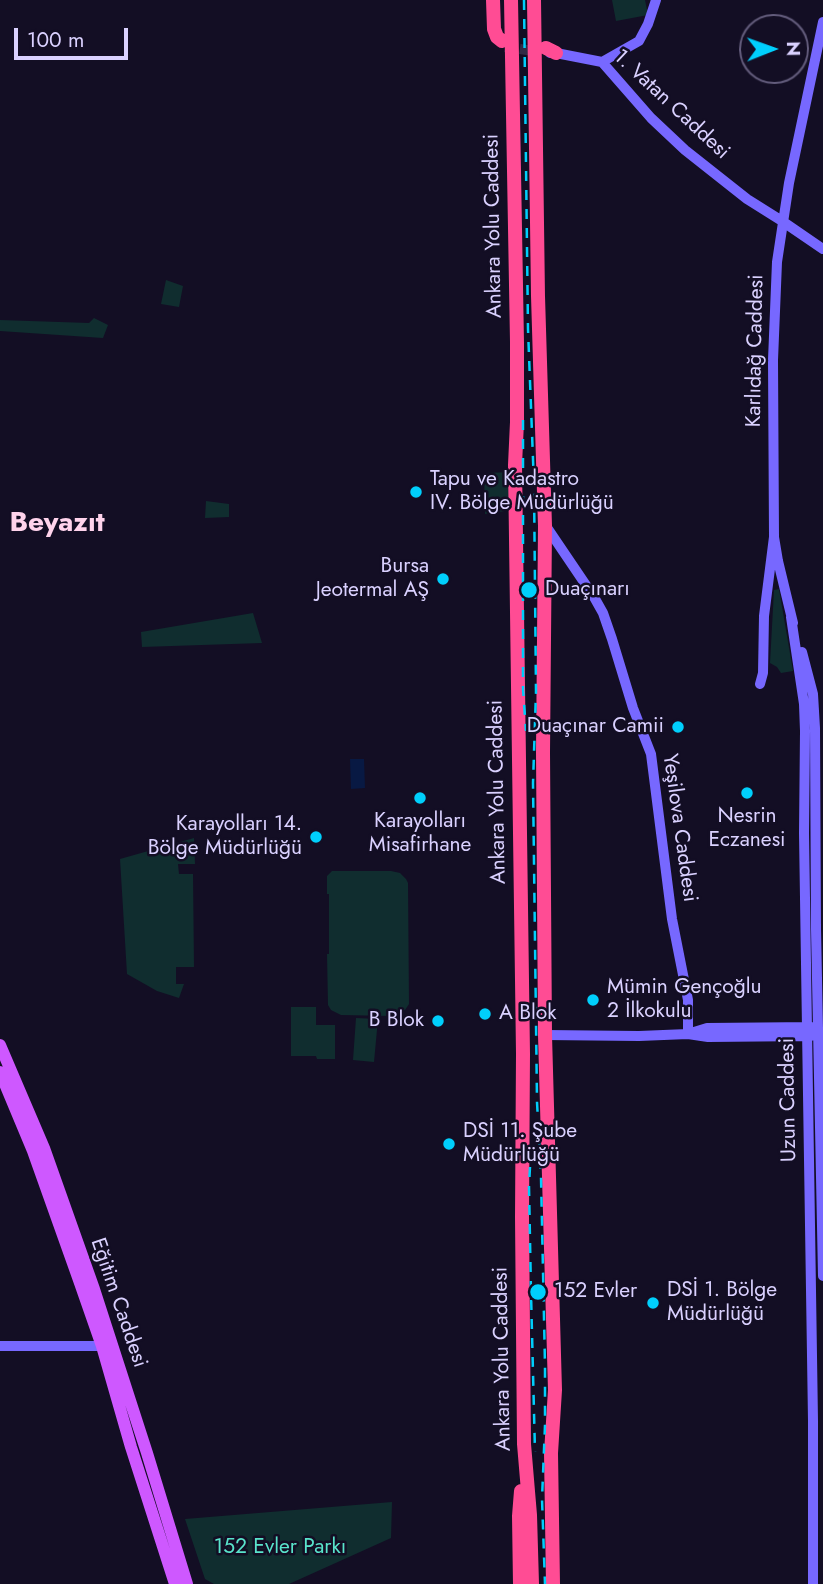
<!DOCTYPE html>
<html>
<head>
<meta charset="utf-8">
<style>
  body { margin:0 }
  #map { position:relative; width:823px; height:1584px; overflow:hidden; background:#130e24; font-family:Jost,sans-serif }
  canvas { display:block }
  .north { position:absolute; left:739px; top:14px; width:70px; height:70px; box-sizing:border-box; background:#130e24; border:2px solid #635c7c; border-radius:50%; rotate:89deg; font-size:19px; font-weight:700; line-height:28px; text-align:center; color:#dad1ff }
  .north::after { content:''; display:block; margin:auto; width:24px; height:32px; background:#00cffc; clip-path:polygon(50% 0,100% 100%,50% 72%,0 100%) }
  .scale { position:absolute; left:14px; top:28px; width:114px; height:32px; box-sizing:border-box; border:4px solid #dad1ff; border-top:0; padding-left:9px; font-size:21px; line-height:24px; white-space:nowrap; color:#dad1ff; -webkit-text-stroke:5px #130e24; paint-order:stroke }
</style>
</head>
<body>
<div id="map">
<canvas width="823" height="1584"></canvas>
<div class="north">N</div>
<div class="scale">100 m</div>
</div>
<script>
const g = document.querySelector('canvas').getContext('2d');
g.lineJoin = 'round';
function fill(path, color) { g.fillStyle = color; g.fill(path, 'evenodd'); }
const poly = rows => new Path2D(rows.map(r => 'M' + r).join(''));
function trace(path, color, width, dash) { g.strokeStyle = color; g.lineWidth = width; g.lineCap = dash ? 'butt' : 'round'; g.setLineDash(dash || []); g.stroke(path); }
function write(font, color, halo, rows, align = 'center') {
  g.font = font + ' Jost,sans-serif'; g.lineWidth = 5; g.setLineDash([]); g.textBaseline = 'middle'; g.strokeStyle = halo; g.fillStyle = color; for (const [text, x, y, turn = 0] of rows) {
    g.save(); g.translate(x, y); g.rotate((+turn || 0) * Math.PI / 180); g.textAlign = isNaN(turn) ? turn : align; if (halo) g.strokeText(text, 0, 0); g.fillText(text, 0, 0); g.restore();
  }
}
fill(poly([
  [612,0,645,0,648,15,616,21],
  [166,280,183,286,179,307,161,304],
  [94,318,108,325,103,338,0,331,0,320,89,323],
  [512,472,512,510,485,514,484,473],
  [206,501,229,504,229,517,205,518],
  [779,589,793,671,781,673,777,667,770,663,774,590],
  [253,613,262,643,142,647,141,632],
  [194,838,195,864,178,864,179,874,193,874,194,967,176,967,176,984,184,984,179,998,157,991,127,974,120,859],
  [332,871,391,871,400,873,406,879,408,883,409,1004,405,1010,399,1014,391,1016,341,1015,331,1010,328,1005,327,954,329,954,329,894,327,894,327,876],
  [291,1007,316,1007,316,1025,335,1025,335,1059,317,1059,316,1056,291,1056],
  [356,1018,378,1019,374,1062,353,1060],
  [392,1502,391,1538,289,1584,214,1584,205,1579,185,1519]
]), '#102d2f');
fill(poly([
  [350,759,364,759,365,788,351,789]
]), '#081943');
trace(poly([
  [505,47,541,52]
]), '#312b45', 10, [10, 5]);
trace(poly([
  [550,53,556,53,602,62,651,118,685,150,747,199,782,221,823,249],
  [602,62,639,41,648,24,656,0],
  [546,526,594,597,603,613,612,639,633,708,651,754,672,919,688,1000,688,1034],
  [774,537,778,561,793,623],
  [791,617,804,704,805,731,804,833,813,1421,813,1584],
  [802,652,813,694,815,728,816,929,823,1276],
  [760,684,763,673,764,616,774,537,773,360,777,262,789,183,823,22],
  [694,1032,707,1028,813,1027],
  [545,1035,639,1036,688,1034,708,1037,811,1036],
  [0,1346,102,1346]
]), '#7768ff', 10);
trace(poly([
  [0,1045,44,1148,94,1289,147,1453,187,1584],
  [0,1072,33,1151,80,1283,102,1346,131,1447,175,1584]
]), '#ce58ff', 12);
trace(poly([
  [493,0,494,29,497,37,502,41],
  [511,0,517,342,517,422,515,465,523,1054,522,1217,524,1444,530,1515,532,1584],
  [534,0,538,296,545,526,543,752,545,1035,555,1390,551,1453,553,1584],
  [546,48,556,53],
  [520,1584,519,1516,521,1491]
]), '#ff4c94', 14);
trace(poly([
  [524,0,528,329,534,485,536,692,533,783,537,1102,541,1177,545,1365,545,1425,542,1499,545,1584],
  [523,420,523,689,526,731],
  [531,1148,529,1186,531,1293,535,1452]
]), '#00cffc', 2.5, [10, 9]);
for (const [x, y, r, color] of [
  [416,492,7,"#00cffc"],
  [443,579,7,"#00cffc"],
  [529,590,9,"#00cffc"],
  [678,727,7,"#00cffc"],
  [747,793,7,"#00cffc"],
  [420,798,7,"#00cffc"],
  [316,837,7,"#00cffc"],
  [593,1000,7,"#00cffc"],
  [485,1014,7,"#00cffc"],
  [438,1021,7,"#00cffc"],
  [449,1144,7,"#00cffc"],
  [538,1292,9,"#00cffc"],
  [653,1303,7,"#00cffc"]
]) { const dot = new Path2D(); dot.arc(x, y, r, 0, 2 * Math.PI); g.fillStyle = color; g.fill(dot); trace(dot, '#130e24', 2.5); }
write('21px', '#dad1ff', '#130e24', [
  ["1. Vatan Caddesi",671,105,43],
  ["Ankara Yolu Caddesi",494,226,-91],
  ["Karlıdağ Caddesi",756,351,-89],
  ["Ankara Yolu Caddesi",498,792,-91],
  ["Yeşilova Caddesi",679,828,82],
  ["Uzun Caddesi",789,1100,-91],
  ["Eğitim Caddesi",118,1303,71],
  ["Ankara Yolu Caddesi",503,1359,-91]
]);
write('21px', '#dad1ff', '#130e24', [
  ["Tapu ve Kadastro",430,480],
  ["IV. Bölge Müdürlüğü",430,504],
  ["Bursa",429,567,"right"],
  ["Jeotermal AŞ",429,591,"right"],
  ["Duaçınarı",545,590],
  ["Duaçınar Camii",664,727,"right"],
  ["Nesrin",747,817,"center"],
  ["Eczanesi",747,841,"center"],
  ["Karayolları",420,822,"center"],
  ["Misafirhane",420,846,"center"],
  ["Karayolları 14.",302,825,"right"],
  ["Bölge Müdürlüğü",302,849,"right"],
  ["Mümin Gençoğlu",607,988],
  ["2 İlkokulu",607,1012],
  ["A Blok",499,1014],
  ["B Blok",424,1021,"right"],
  ["DSİ 11. Şube",463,1132],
  ["Müdürlüğü",463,1156],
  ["DSİ 1. Bölge",667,1291],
  ["Müdürlüğü",667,1315],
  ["152 Evler",554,1292]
], 'left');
write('21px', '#59e3cb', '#130e24', [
  ["152 Evler Parkı",280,1548]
]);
write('bold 28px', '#ffd3ec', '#130e24', [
  ["Beyazıt",57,524]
]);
</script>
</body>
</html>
